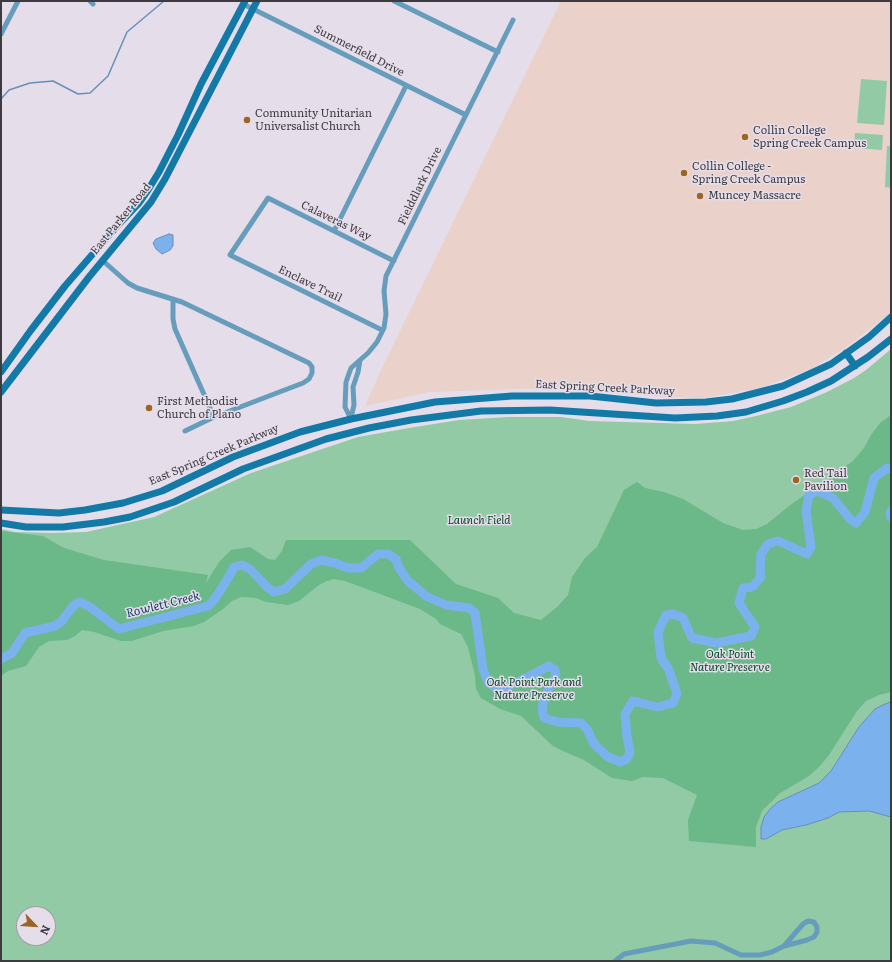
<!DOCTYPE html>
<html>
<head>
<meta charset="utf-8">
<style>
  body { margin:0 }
  #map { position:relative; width:892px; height:962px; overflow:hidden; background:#e5deea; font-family:Literata,serif }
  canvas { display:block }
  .frame { position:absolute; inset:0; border:2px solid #3e3b40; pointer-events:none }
  .north { position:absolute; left:16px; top:906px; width:40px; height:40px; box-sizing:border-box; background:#e5deea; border:1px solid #a29da6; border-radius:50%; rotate:115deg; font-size:11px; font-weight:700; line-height:16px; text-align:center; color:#3e3b40 }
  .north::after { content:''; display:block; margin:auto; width:14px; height:18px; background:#9e6423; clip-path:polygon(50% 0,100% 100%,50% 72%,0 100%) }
</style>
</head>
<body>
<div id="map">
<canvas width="892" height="962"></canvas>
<div class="frame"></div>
<div class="north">N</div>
</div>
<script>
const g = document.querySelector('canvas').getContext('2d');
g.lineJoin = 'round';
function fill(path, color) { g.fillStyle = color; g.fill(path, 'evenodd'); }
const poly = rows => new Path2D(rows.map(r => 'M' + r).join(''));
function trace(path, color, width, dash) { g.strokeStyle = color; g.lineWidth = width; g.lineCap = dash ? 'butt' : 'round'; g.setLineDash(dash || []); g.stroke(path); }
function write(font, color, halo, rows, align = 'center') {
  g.font = font + ' Literata,serif'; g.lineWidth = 3; g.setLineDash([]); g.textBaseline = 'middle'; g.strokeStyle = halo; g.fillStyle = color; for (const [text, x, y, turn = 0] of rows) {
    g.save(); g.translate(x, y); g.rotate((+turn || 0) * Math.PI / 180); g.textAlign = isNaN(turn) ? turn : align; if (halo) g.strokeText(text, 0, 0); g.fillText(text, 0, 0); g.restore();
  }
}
fill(poly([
  [561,1,891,1,891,312,851,344,811,369,760,388,704,398,666,397,548,388,430,392,365,406,382,368]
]), '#ead1ca');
fill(poly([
  [861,79,887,81,884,125,857,123],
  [855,133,883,135,882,150,854,148],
  [887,146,891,146,891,188,885,187],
  [891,349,891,961,1,961,1,529,15,532,51,533,86,532,154,517,251,473,358,437,409,428,459,420,508,417,561,417,590,421,695,424,733,421,756,416,791,407,827,392,854,378,866,370],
  [24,914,48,914,48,938,24,938]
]), '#92caa5');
fill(poly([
  [891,415,891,692,879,695,866,701,857,711,829,755,820,766,809,776,780,793,762,811,756,827,756,847,689,841,688,820,697,795,663,778,643,777,632,781,612,778,584,760,563,751,553,746,521,716,500,709,481,698,476,689,475,676,468,647,461,634,440,624,436,619,420,609,345,581,334,579,327,581,319,585,299,601,288,605,266,602,256,598,241,597,232,601,223,609,204,622,194,626,163,631,132,641,121,641,94,632,82,630,75,636,67,640,49,641,39,647,26,666,8,671,1,676,1,531,43,536,64,548,104,560,208,575,206,583,219,562,231,550,250,547,268,559,275,560,282,551,286,540,410,540,456,584,498,598,514,613,541,620,557,607,568,595,572,577,585,558,597,547,624,490,637,482,645,488,664,492,683,499,723,523,743,530,756,529,767,524,789,506,853,461,864,448,871,435,880,423]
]), '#6bb888');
const water = poly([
  [169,234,173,235,173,246,170,250,162,254,156,249,153,243,156,239,169,234],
  [891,702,891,817,869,811,839,812,828,818,806,825,782,830,766,839,761,839,761,827,764,817,770,809,778,802,819,783,831,771,859,727,875,709,885,704,891,702]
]);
fill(water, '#7bb2ee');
trace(water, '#698eba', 1);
trace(poly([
  [1,99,9,90,30,83,53,81,78,94,90,93,108,76,127,32,164,1]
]), '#698eba', 1.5);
trace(poly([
  [891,511,890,513,891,517],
  [1,659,12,653,25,633,55,626,62,621,73,606,80,602,90,607,119,629,208,606,214,600,227,580,234,567,242,565,250,569,267,587,274,592,285,589,311,564,321,560,335,563,348,568,361,568,378,554,388,554,396,559,398,566,407,580,426,596,446,605,469,608,475,613,483,669,488,682,494,687,502,689,518,682,549,666,555,670,556,675,545,696,542,709,544,718,558,722,581,723,587,729,594,744,608,757,620,762,627,759,630,752,627,737,625,714,633,701,657,707,673,703,677,694,669,670,661,658,658,632,666,615,674,614,683,618,692,638,716,643,751,636,755,627,739,603,743,588,752,587,761,577,760,572,761,554,768,544,778,541,807,554,811,547,806,511,809,495,817,491,833,498,850,519,856,523,865,512,874,478,887,468,891,469]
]), '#7bb2ee', 9);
trace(poly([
  [90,1,93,4],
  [394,1,498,52],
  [243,4,466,115],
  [1,34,18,1],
  [334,231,406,86],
  [102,260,128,283,137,288,182,302,309,363,312,367,312,373,309,379,303,383,214,417,185,431],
  [173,300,173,319,175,329,214,417],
  [382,330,230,255,268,198,394,261],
  [351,418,354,405,353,387,358,372,360,360],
  [351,419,345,407,346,382,351,368,368,353,377,342,384,328,386,314,384,291,386,276,513,20],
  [615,961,624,954,691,941,715,943,741,955,760,955,772,952,784,946,807,940,814,937,817,932,817,927,814,922,808,921,803,924,784,946]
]), '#679dbc', 5);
trace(poly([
  [846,353,855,366],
  [1,372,31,330,65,286,117,226,139,203,148,190,159,172,178,135,201,84,245,1],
  [1,392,89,277,151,202,165,179,257,1],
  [1,510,59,513,85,510,123,503,162,491,233,457,300,432,351,419,435,402,512,396,590,396,656,403,706,402,732,399,783,386,831,364,869,337,891,317],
  [1,523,26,527,63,527,104,522,130,517,174,502,243,469,326,439,369,428,411,420,481,411,550,410,675,418,717,416,746,412,783,401,807,392,831,381,868,357,891,339]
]), '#137aa8', 7);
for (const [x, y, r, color] of [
  [247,120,4,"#9e6423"],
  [745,137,4,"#9e6423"],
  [684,173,4,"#9e6423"],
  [700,196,4,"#9e6423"],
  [149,408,4,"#9e6423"],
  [796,480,4,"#9e6423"]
]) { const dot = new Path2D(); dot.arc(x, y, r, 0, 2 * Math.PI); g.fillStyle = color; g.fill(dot); trace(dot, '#e5deea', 1.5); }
write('11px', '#3e3b40', '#e5deea', [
  ["Summerfield Drive",359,51,27],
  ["Fielddlark Drive",420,186,-64],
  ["East Parker Road",121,219,-51],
  ["Calaveras Way",336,221,26],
  ["Enclave Trail",310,284,26],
  ["East Spring Creek Parkway",605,388,3],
  ["East Spring Creek Parkway",214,455,-23]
]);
write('11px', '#3e3b40', '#e5deea', [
  ["Community Unitarian",255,114],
  ["Universalist Church",255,127],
  ["Collin College",753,131],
  ["Spring Creek Campus",753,144],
  ["Collin College -",692,167],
  ["Spring Creek Campus",692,180],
  ["Muncey Massacre",708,196],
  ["First Methodist",157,402],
  ["Church of Plano",157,415],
  ["Red Tail",804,474],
  ["Pavilion",804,487]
], 'left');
write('italic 11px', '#054526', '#e5deea', [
  ["Launch Field",479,521],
  ["Oak Point",730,655],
  ["Nature Preserve",730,668],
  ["Oak Point Park and",534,683],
  ["Nature Preserve",534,696]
]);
write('italic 12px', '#153c62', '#e5deea', [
  ["Rowlett Creek",163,605,-14]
]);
</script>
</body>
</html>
